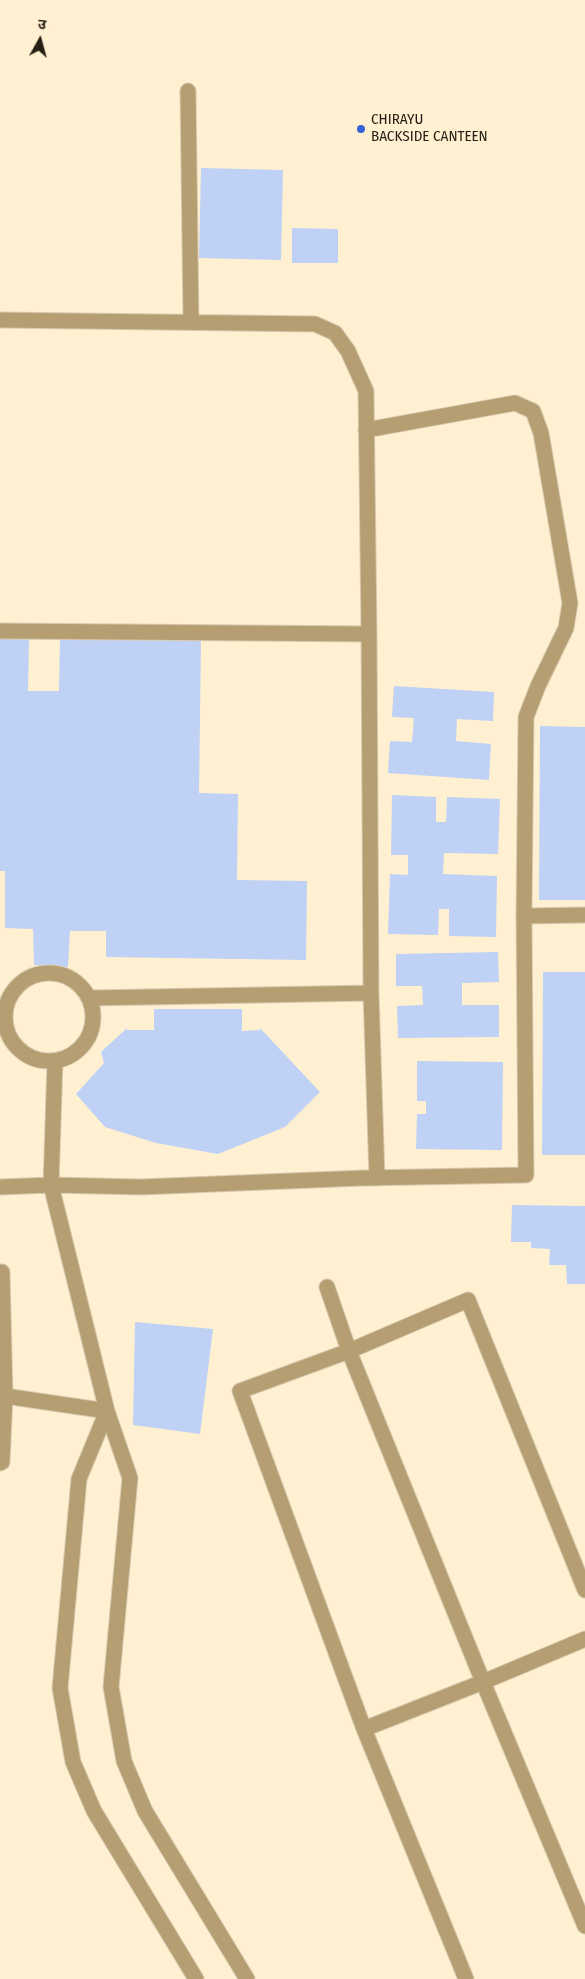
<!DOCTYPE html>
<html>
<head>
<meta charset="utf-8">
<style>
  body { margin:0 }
  #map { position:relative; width:585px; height:1979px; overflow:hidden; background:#fff0d2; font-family:"Fira Sans Condensed","Noto Sans Devanagari",sans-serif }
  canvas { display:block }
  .north { position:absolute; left:15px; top:15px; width:50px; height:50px; -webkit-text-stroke:4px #fff0d2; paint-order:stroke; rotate:7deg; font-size:14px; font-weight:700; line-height:20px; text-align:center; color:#251f14 }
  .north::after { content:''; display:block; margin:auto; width:18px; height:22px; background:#251f14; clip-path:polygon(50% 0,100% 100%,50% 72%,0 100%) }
</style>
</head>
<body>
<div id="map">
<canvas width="585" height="1979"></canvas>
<div class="north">उ</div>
</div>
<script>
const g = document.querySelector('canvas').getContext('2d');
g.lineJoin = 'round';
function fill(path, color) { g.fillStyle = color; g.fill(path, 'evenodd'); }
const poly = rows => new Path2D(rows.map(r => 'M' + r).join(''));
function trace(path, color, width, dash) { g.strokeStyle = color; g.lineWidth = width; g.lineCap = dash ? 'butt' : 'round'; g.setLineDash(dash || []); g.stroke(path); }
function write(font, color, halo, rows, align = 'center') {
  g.font = font + ' "Fira Sans Condensed",sans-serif'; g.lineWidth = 4.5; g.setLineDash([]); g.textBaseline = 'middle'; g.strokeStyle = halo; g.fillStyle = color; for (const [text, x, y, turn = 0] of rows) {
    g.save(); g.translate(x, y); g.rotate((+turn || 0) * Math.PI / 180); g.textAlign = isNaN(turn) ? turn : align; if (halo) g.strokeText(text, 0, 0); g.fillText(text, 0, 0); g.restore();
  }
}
fill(poly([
  [201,168,283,170,281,260,199,258],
  [292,228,338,229,338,263,292,263],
  [0,637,29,637,28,691,59,691,60,638,201,639,199,793,238,794,237,880,307,881,306,960,106,957,106,931,70,931,68,967,34,965,33,929,5,928,5,871,0,871],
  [394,686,494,692,493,721,457,719,456,741,491,744,489,780,388,773,390,741,412,742,414,718,392,717],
  [540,726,585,727,585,900,539,900],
  [392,795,436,797,436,822,446,822,447,797,500,799,498,854,444,853,443,874,497,876,496,937,449,936,449,909,439,909,438,935,388,934,390,874,408,875,408,855,391,855],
  [498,952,499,982,462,983,462,1005,499,1005,499,1037,398,1038,397,1006,423,1005,422,986,396,986,396,954],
  [543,972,585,972,585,1155,542,1155],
  [154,1009,242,1009,242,1031,260,1030,260,1028,320,1092,285,1127,218,1154,156,1143,105,1127,76,1094,104,1063,101,1052,127,1028,127,1030,154,1030],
  [417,1061,503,1062,502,1150,416,1149,417,1114,426,1114,426,1101,417,1101],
  [512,1205,585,1206,585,1284,567,1284,566,1265,549,1265,550,1249,531,1248,531,1242,511,1242],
  [135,1322,213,1329,200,1434,133,1425]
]), '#bfd1f5');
const minor = poly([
  [188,91,191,322],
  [0,320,315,324,335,333,348,351,366,391,369,634,371,993,377,1178],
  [0,631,369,634],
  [524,916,585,915],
  '5 1017a44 44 0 1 1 88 0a44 44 0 1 1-88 0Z',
  [90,998,371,993],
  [55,1061,51,1185,107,1411,130,1478,111,1687,124,1761,145,1811,247,1979],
  [0,1187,51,1185,141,1187,363,1178,526,1175,524,916,526,717,538,686,566,628,570,603,541,433,533,411,515,403,366,430],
  [0,1272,2,1272,5,1396,2,1462,0,1463],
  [327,1287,349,1351,483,1682,585,1926],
  [5,1396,107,1411],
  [107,1411,79,1479,60,1688,73,1762,94,1811,196,1979],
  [364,1729,483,1682,585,1639],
  [466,1979,364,1729,240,1391,349,1351,468,1300,585,1590]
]);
trace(minor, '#d8cab0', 17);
trace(minor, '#b59f72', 15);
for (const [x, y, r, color] of [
  [361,129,5,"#3664d4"]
]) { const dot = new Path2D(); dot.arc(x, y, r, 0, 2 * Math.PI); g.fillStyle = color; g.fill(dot); trace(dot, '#fff0d2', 2); }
write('15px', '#251f14', '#fff0d2', [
  ["CHIRAYU",371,120],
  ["BACKSIDE CANTEEN",371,137]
], 'left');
</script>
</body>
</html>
